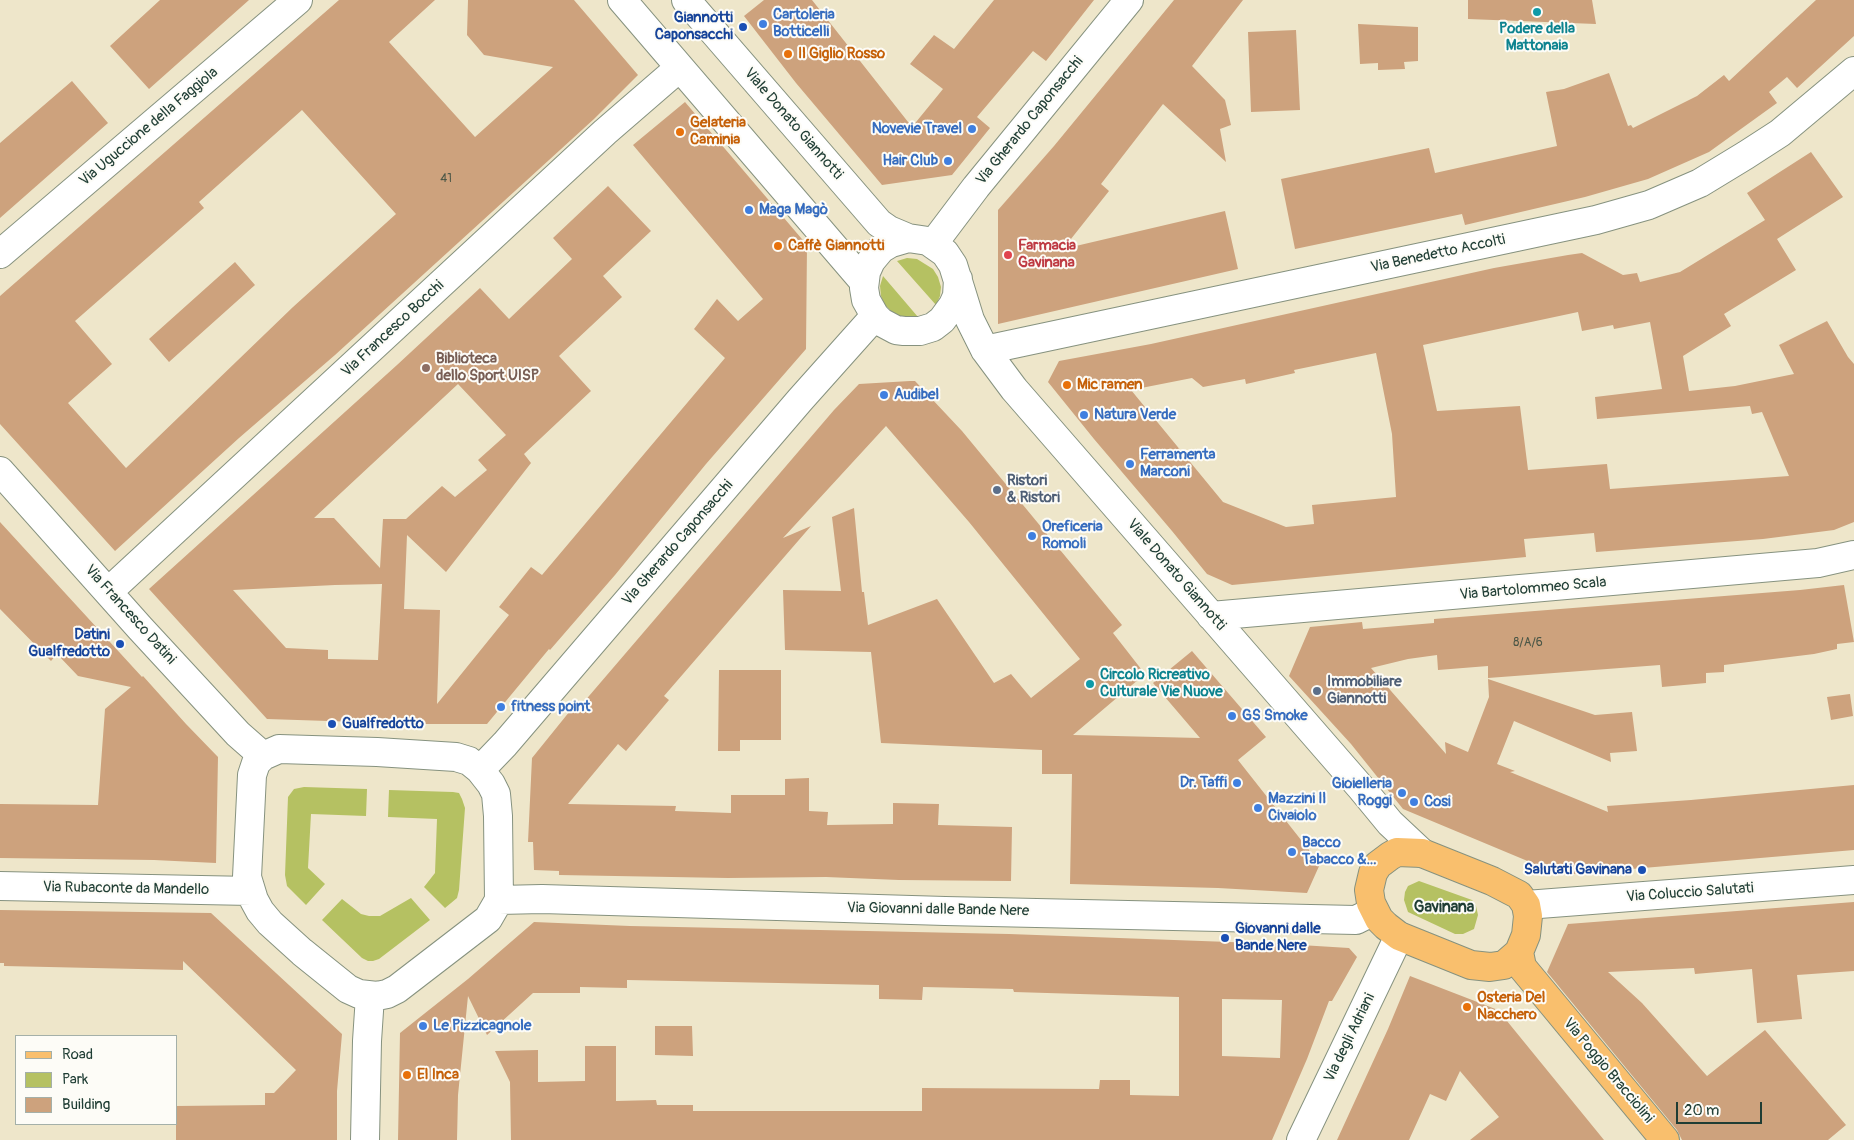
<!DOCTYPE html>
<html>
<head>
<meta charset="utf-8">
<style>
  body { margin:0 }
  #map { position:relative; width:1854px; height:1140px; overflow:hidden; background:#eee6ca; font-family:Pangolin,sans-serif }
  canvas { display:block }
  .legend { position:absolute; left:15px; top:1035px; width:162px; height:90px; box-sizing:border-box; background:#fdfcf7; border:1px solid #a4b0a9; margin:0; padding:6px 9px; list-style:none; font-size:15px; color:#1f3d34 }
  .legend li { display:flex; align-items:center; gap:10px; height:25px }
  .legend b { width:25px; border:1px solid #a4b0a9 }
  .scale { position:absolute; left:1676px; top:1102px; width:86px; height:22px; box-sizing:border-box; border:2px solid #1f3d34; border-top:0; padding-left:6px; font-size:15px; line-height:18px; white-space:nowrap; color:#1f3d34; -webkit-text-stroke:4px #fdfcf7; paint-order:stroke }
</style>
</head>
<body>
<div id="map">
<canvas width="1854" height="1140"></canvas>
<ul class="legend">
<li><b style="height:6px;background:#f9bf6d"></b>Road</li>
<li><b style="height:14px;background:#b5c162"></b>Park</li>
<li><b style="height:14px;background:#cda27d"></b>Building</li>
</ul>
<div class="scale">20 m</div>
</div>
<script>
const g = document.querySelector('canvas').getContext('2d');
g.lineJoin = 'round';
function fill(path, color) { g.fillStyle = color; g.fill(path, 'evenodd'); }
const poly = rows => new Path2D(rows.map(r => 'M' + r).join(''));
function trace(path, color, width, dash) { g.strokeStyle = color; g.lineWidth = width; g.lineCap = dash ? 'butt' : 'round'; g.setLineDash(dash || []); g.stroke(path); }
function write(font, color, halo, rows, align = 'center') {
  g.font = font + ' Pangolin,sans-serif'; g.lineWidth = 4; g.setLineDash([]); g.textBaseline = 'middle'; g.strokeStyle = halo; g.fillStyle = color; for (const [text, x, y, turn = 0] of rows) {
    g.save(); g.translate(x, y); g.rotate((+turn || 0) * Math.PI / 180); g.textAlign = isNaN(turn) ? turn : align; if (halo) g.strokeText(text, 0, 0); g.fillText(text, 0, 0); g.restore();
  }
}
fill(poly([
  [907,258,917,259,933,269,938,277,941,287,940,296,936,305,897,261],
  [883,276,918,317,910,319,901,317,892,312,885,305,881,296,880,286],
  [304,787,367,789,366,816,311,814,308,868,325,884,306,905,287,886,285,875,288,797,294,789],
  [389,790,453,792,459,793,462,799,465,808,459,890,457,898,445,908,424,887,435,873,437,819,388,817],
  [1419,881,1472,900,1476,906,1478,915,1474,929,1463,934,1455,934,1408,912,1404,900,1405,892,1408,886],
  [411,898,430,920,379,959,373,961,368,961,362,958,322,920,342,899,361,914,369,916,380,916]
]), '#b5c162');
fill(poly([
  [160,0,249,0,149,89,110,46],
  [339,0,435,0,389,42,475,137,553,67,484,55,467,35,468,0,574,0,638,75,594,119,335,355,239,438,115,551,0,424,0,296],
  [302,110,396,214,293,307,126,468,68,403,112,364,75,321,204,208,199,202],
  [764,0,812,0,912,127,943,89,910,64,934,35,954,49,994,0,1094,0,1046,61,1033,51,977,117,990,128,952,175,882,185,796,83,744,16],
  [1174,0,1243,0,1192,66,1225,100,1231,125,1220,129,1226,162,1163,104,1101,184,1109,191,1063,249,1225,211,1238,269,998,324,998,210,1054,146],
  [1468,0,1592,0,1596,24,1468,19],
  [1816,0,1854,0,1854,36,1797,88,1787,77,1769,92,1777,103,1709,152,1648,179,1585,197,1465,225,1462,214,1295,249,1281,179,1429,148,1435,173,1557,146,1546,92,1564,89,1609,73,1628,126,1631,125,1633,128,1697,96,1724,75,1729,81],
  [1358,24,1418,27,1418,61,1404,62,1405,69,1378,70,1378,63,1360,64],
  [1296,30,1300,110,1251,112,1248,32],
  [72,81,108,123,0,218,0,143],
  [685,102,807,245,806,349,706,464,615,575,550,650,549,649,487,724,420,724,267,719,149,589,397,365,480,288,509,319,572,259,553,238,608,186,651,231,603,276,622,297,559,356,591,391,524,454,531,463,446,572,407,535,404,609,440,610,437,704,509,615,499,607,531,567,542,575,725,358,694,329,717,299,738,321,763,299,633,145],
  [458,384,506,435,478,460,487,470,455,497,442,486,406,519,383,519,380,568,334,518,314,518],
  [382,584,378,660,328,659,328,650,286,648,233,590,335,585],
  [1811,152,1843,197,1777,239,1796,270,1724,314,1731,326,1683,356,1689,391,1735,386,1794,374,1779,345,1827,321,1848,357,1854,364,1854,522,1834,530,1763,539,1596,552,1594,533,1524,539,1526,557,1232,585,1207,574,1172,531,1094,439,1048,382,1059,361,1151,344,1494,268,1568,255,1582,253,1623,275,1637,273,1640,282,1680,272,1765,220,1747,193],
  [1578,312,1582,331,1613,325,1614,329,1650,322,1662,389,1595,397,1597,419,1750,406,1752,414,1762,412,1789,476,1610,489,1607,464,1528,470,1520,406,1437,411,1423,345],
  [1376,353,1392,434,1396,497,1312,505,1314,524,1286,527,1223,502,1131,390,1192,378,1203,387,1245,379,1246,384,1295,373,1294,370],
  [235,262,255,285,169,362,149,339],
  [910,381,915,381,962,431,1122,625,1113,633,1145,674,1073,735,1200,738,1153,683,1192,651,1266,737,1238,760,1320,864,1307,893,1218,888,1070,884,1072,774,1042,774,1042,750,881,743,871,652,785,650,783,590,841,591,832,517,854,508,862,592,864,592,868,625,937,599,994,683,1011,674,1031,698,1080,659,969,522,886,426,783,538,811,526,664,696,669,700,626,751,618,744,568,804,676,806,675,811,731,813,731,795,785,795,785,779,809,778,809,811,828,812,827,825,893,824,893,803,939,804,938,825,1012,827,1011,881,899,880,826,877,728,878,559,875,559,871,534,870,533,842,528,842,532,758,574,706,577,710,834,410,859,384],
  [0,522,142,677,143,676,186,724,218,757,216,863,154,860,0,858,0,804,98,805,105,709,131,687,78,676,57,654,51,661,0,609],
  [1844,585,1854,642,1837,644,1837,649,1814,654,1724,665,1724,672,1706,673,1706,683,1662,687,1660,665,1488,678,1488,666,1438,670,1437,655,1408,659,1371,668,1446,754,1445,742,1468,752,1489,697,1488,679,1595,715,1632,712,1637,751,1610,753,1611,762,1514,721,1497,764,1515,771,1510,772,1608,812,1607,806,1691,800,1854,785,1854,850,1561,875,1403,809,1351,744,1289,676,1310,627,1362,622,1363,629,1434,623,1434,619,1800,590],
  [719,670,781,670,781,740,740,740,740,751,718,751],
  [1850,694,1853,716,1831,720,1827,697],
  [1854,902,1854,971,1797,975,1802,1019,1757,1023,1752,969,1695,974,1694,968,1608,972,1642,1003,1707,1076,1765,1030,1846,1125,1828,1140,1682,1140,1677,1130,1547,972,1568,924],
  [0,910,211,913,342,1034,337,1091,337,1140,176,1140,176,1106,265,1105,265,1093,274,1093,296,1070,183,961,183,970,4,966,4,963,0,963],
  [534,922,630,926,1009,934,1284,944,1349,948,1357,957,1332,1001,1329,1001,1307,1059,1272,1140,511,1140,510,1082,495,1051,538,1050,538,1082,585,1081,585,1046,616,1046,616,1101,656,1100,657,1105,693,1105,693,1111,922,1111,922,1088,1099,1089,1100,1080,1130,1080,1130,1095,1179,1096,1179,997,1014,992,1013,989,923,987,922,1000,879,999,879,985,627,980,627,988,580,987,580,993,533,993,487,1035,468,996,458,1095,457,1140,398,1140,400,1033,468,979],
  [1222,999,1282,1000,1280,1058,1222,1056],
  [1410,976,1498,1010,1604,1140,1470,1140,1499,1117,1460,1071,1446,1101,1430,1094,1409,1140,1337,1140,1388,1029],
  [655,1026,692,1026,693,1056,655,1055]
]), '#cda27d');
const minor = poly([
  [622,0,864,282],
  [686,0,879,223,889,230,908,238,928,241,945,253,953,265,970,320,985,350,1014,389,1362,789,1390,823,1422,853],
  [908,238,891,243,881,249,871,261,866,272,864,288,866,300,875,316,881,322,896,330,904,331,920,331,933,327,942,320,953,305,957,296,958,279],
  [933,244,976,187,1129,0],
  [0,254,298,0],
  [985,350,1596,220,1649,205,1700,183,1746,155,1780,133,1854,71],
  [0,471,140,628,238,734,263,756],
  [108,592,605,132,679,68],
  [1211,616,1818,563,1854,555],
  [279,749,377,752,456,757,469,761,480,770,491,784,496,794,498,816,499,900,488,919,397,989,387,994,377,996,359,994,348,989,302,952,270,923,260,911,254,900,247,877,252,775,256,763,263,756,279,749],
  [480,770,505,744,800,400,875,316],
  [0,886,251,891],
  [499,900,542,899,945,911,1356,920,1374,911],
  [1526,905,1854,880],
  [365,1140,367,1041,370,996],
  [1301,1140,1399,936]
]);
const major = poly([
  [1397,852,1422,853,1492,881,1519,895,1526,905,1528,916,1526,935,1519,952,1504,965,1490,967,1471,965,1399,936,1386,926,1379,919,1371,903,1369,890,1373,873,1378,865,1390,856,1397,852],
  [1519,952,1522,967,1665,1140]
]);
trace(minor, '#86927f', 30);
trace(major, '#86927f', 30);
trace(minor, '#fff', 28);
trace(major, '#f9bf6d', 28);
for (const [x, y, r, color] of [
  [1537,12,5,"#0f9aa8"],
  [763,24,5,"#3f7fe0"],
  [743,27,5,"#1a4fb4"],
  [788,54,5,"#e8710a"],
  [972,129,5,"#3f7fe0"],
  [680,132,5,"#e8710a"],
  [948,161,5,"#3f7fe0"],
  [749,210,5,"#3f7fe0"],
  [778,246,5,"#e8710a"],
  [1008,255,5,"#e0444e"],
  [426,368,5,"#8d6e63"],
  [1067,385,5,"#e8710a"],
  [884,395,5,"#3f7fe0"],
  [1084,415,5,"#3f7fe0"],
  [1130,464,5,"#3f7fe0"],
  [997,490,5,"#5c6f8a"],
  [1032,536,5,"#3f7fe0"],
  [120,644,5,"#1a4fb4"],
  [1090,684,5,"#0f9aa8"],
  [1317,691,5,"#5c6f8a"],
  [501,707,5,"#3f7fe0"],
  [1232,716,5,"#3f7fe0"],
  [332,724,5,"#1a4fb4"],
  [1237,783,5,"#3f7fe0"],
  [1402,793,5,"#3f7fe0"],
  [1414,802,5,"#3f7fe0"],
  [1258,808,5,"#3f7fe0"],
  [1292,852,5,"#3f7fe0"],
  [1642,870,5,"#1a4fb4"],
  [1225,938,5,"#1a4fb4"],
  [1467,1007,5,"#e8710a"],
  [423,1026,5,"#3f7fe0"],
  [407,1075,5,"#e8710a"]
]) { const dot = new Path2D(); dot.arc(x, y, r, 0, 2 * Math.PI); g.fillStyle = color; g.fill(dot); trace(dot, '#fdfcf7', 2); }
write('12px', '#4a5646', null, [
  ["41",446,179],
  ["8/A/6",1528,643]
]);
write('bold 15px', '#366cbe', '#fdfcf7', [
  ["Cartoleria",773,15],
  ["Botticelli",773,32],
  ["Novevie Travel",962,129,"right"],
  ["Hair Club",938,161,"right"],
  ["Maga Magò",759,210],
  ["Audibel",894,395],
  ["Natura Verde",1094,415],
  ["Ferramenta",1140,455],
  ["Marconi",1140,472],
  ["Oreficeria",1042,527],
  ["Romoli",1042,544],
  ["fitness point",511,707],
  ["GS Smoke",1242,716],
  ["Dr. Taffi",1227,783,"right"],
  ["Gioielleria",1392,784,"right"],
  ["Roggi",1392,801,"right"],
  ["Mazzini Il",1268,799],
  ["Civaiolo",1268,816],
  ["Cosi",1424,802],
  ["Bacco",1302,843],
  ["Tabacco &...",1302,860],
  ["Le Pizzicagnole",433,1026]
], 'left');
write('bold 15px', '#164399', '#fdfcf7', [
  ["Giannotti",733,18],
  ["Caponsacchi",733,35],
  ["Datini",110,635],
  ["Gualfredotto",110,652],
  ["Gualfredotto",342,724,"left"],
  ["Salutati Gavinana",1632,870],
  ["Giovanni dalle",1235,929,"left"],
  ["Bande Nere",1235,946,"left"]
], 'right');
write('bold 15px', '#0d838f', '#fdfcf7', [
  ["Podere della",1537,29],
  ["Mattonaia",1537,46],
  ["Circolo Ricreativo",1100,675,"left"],
  ["Culturale Vie Nuove",1100,692,"left"]
]);
write('bold 15px', '#c56008', '#fdfcf7', [
  ["Il Giglio Rosso",798,54],
  ["Gelateria",690,123],
  ["Caminia",690,140],
  ["Caffè Giannotti",788,246],
  ["Mic ramen",1077,385],
  ["Osteria Del",1477,998],
  ["Nacchero",1477,1015],
  ["El Inca",417,1075]
], 'left');
write('15px', '#1f3d34', '#fdfcf7', [
  ["Via Gherardo Caponsacchi",1030,121,-51],
  ["Viale Donato Giannotti",793,124,49],
  ["Via Uguccione della Faggiola",149,127,-40],
  ["Via Benedetto Accolti",1438,254,-12],
  ["Via Francesco Bocchi",393,329,-43],
  ["Via Gherardo Caponsacchi",678,543,-49],
  ["Viale Donato Giannotti",1176,575,49],
  ["Via Bartolommeo Scala",1533,589,-5],
  ["Via Francesco Datini",130,615,48],
  ["Via Rubaconte da Mandello",126,889,1],
  ["Via Coluccio Salutati",1690,893,-4],
  ["Via Giovanni dalle Bande Nere",938,910,1],
  ["Via degli Adriani",1350,1038,-64],
  ["Via Poggio Bracciolini",1608,1071,50]
]);
write('bold 15px', '#be3a42', '#fdfcf7', [
  ["Farmacia",1018,246],
  ["Gavinana",1018,263]
], 'left');
write('bold 15px', '#785e54', '#fdfcf7', [
  ["Biblioteca",436,359],
  ["dello Sport UISP",436,376]
], 'left');
write('bold 15px', '#4e5e75', '#fdfcf7', [
  ["Ristori",1007,481],
  ["& Ristori",1007,498],
  ["Immobiliare",1327,682],
  ["Giannotti",1327,699]
], 'left');
write('bold 16px', '#1f3d34', '#fdfcf7', [
  ["Gavinana",1444,908]
]);
</script>
</body>
</html>
